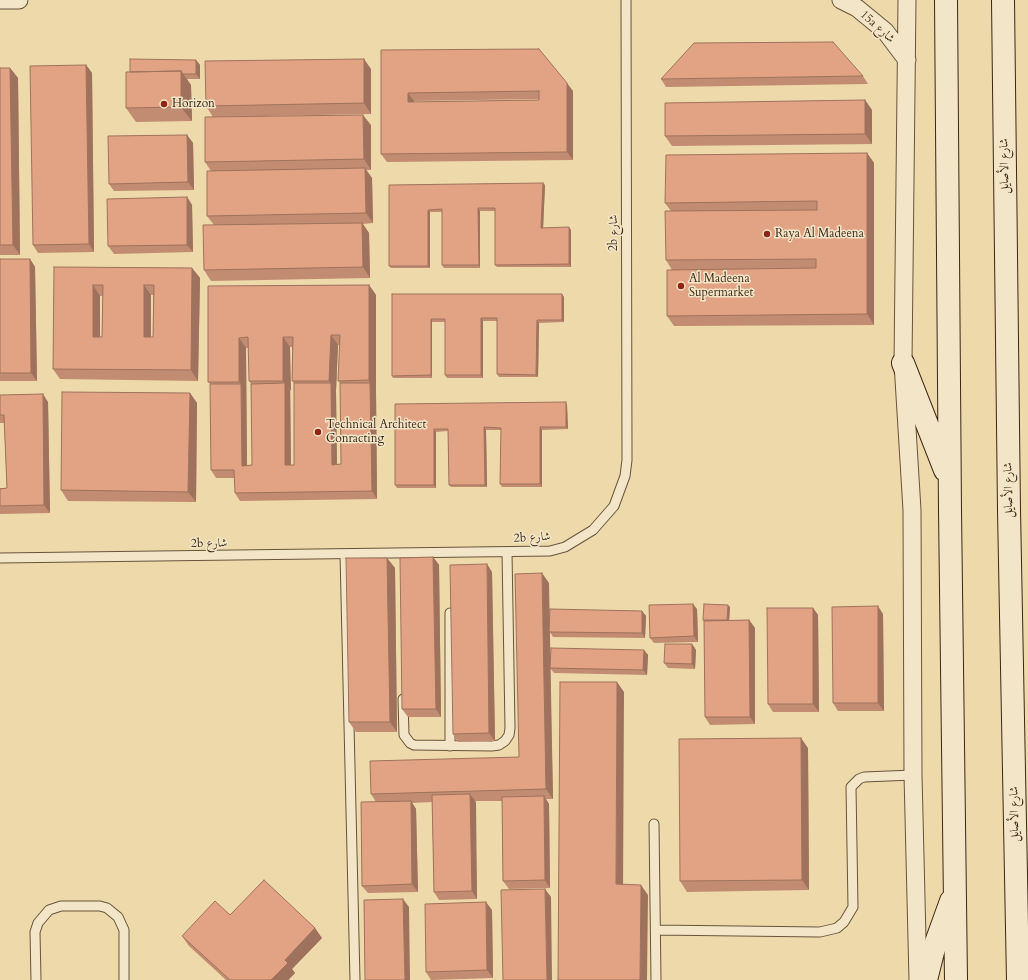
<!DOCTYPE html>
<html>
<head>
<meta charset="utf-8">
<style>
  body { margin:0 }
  canvas { display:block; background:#edd9aa }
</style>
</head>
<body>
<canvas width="1028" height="980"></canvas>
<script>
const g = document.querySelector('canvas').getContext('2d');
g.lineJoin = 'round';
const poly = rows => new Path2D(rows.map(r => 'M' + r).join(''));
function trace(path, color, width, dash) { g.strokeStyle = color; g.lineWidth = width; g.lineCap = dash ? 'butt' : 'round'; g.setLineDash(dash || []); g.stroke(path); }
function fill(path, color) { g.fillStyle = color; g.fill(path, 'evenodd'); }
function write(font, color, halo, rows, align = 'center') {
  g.font = font + ' Cardo,Amiri,serif'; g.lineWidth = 3; g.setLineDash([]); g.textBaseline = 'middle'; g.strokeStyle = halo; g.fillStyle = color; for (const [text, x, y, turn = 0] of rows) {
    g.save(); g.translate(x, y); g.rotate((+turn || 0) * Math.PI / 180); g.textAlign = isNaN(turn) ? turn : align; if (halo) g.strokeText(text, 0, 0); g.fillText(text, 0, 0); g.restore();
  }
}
const service = poly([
  [345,554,355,980],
  [0,558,550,551,565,547,593,530,614,506,625,476,627,460,626,0],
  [450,613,450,746],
  [403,699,404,735,410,743,414,745,492,746,499,745,505,741,509,735,510,728,507,552],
  [654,824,656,980],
  [656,930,820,932,837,928,844,922,853,907,851,787,859,779,864,777,913,775],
  [36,980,35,932,38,923,49,910,61,906,100,906,107,908,118,917,124,930,124,980]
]);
const minor = poly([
  [0,0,19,0],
  [841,0,857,8,885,31,907,60],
  [907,0,903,363,912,510,913,775,918,980]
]);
const secondary = poly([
  [946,0,950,510,956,980],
  [1003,0,1009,510,1018,980],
  [903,363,945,470],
  [926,980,934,948,951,901]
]);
trace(service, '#68543b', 11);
trace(minor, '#68543b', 19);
trace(secondary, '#3c2716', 24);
trace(service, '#f3e6c8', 9);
trace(minor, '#f3e6c8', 17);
trace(secondary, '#f3e6c8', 22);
fill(poly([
  [381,50,573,91,573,160,387,162,381,154],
  [539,99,539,100,414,102,414,101],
  [196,60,200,65,200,79,187,79,191,85,192,121,136,122,126,108,130,72],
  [86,65,92,73,94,252,38,253,33,245],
  [0,68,10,68,18,78,20,255,0,255],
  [371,69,371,114,213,117,206,106],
  [863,76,868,84,666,87,661,79],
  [865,100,872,110,872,144,672,146,665,136],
  [371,125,371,170,366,170,372,178,373,223,363,224,369,233,370,278,211,281,204,270,214,225,207,216,211,171,205,162],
  [187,135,193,143,194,190,114,191,109,184],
  [867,153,874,163,874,325,674,326,667,316,672,270,666,260,671,211,665,203],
  [389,185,545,185,543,228,571,230,571,267,497,267,495,265,495,211,480,211,480,268,444,268,442,265,442,212,430,212,430,268,391,268,389,266],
  [187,197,192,205,193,252,114,254,108,246],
  [0,259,30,259,35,267,37,381,0,381],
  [54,267,192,268,200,278,198,381,60,379,53,369],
  [151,295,153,295,153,337,151,337],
  [100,296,103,296,102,337,100,337],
  [369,285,376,295,376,390,377,499,240,501,235,493,235,478,216,478,211,470,210,384,208,382,208,286],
  [338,345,340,345,338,381,340,383,341,464,337,464,336,391],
  [290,347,292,347,292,381,294,383,294,465,291,465],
  [246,348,249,348,249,381,251,384,252,465,247,466],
  [392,294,564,297,564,322,539,323,538,377,499,377,497,374,497,321,483,321,483,378,447,378,445,375,445,322,432,322,432,378,393,378,392,376],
  [190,393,197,403,196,502,68,501,61,490],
  [0,395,48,402,50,513,0,514,0,475,0,488,7,488,4,423,0,423],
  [395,404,567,405,568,429,542,430,542,487,502,487,500,484,501,430,486,430,487,487,451,487,449,485,448,431,436,432,436,488,397,488,395,485],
  [433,557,439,565,441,717,408,717,402,709],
  [387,558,395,568,397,732,356,732,349,722],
  [492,572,495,741,458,742,453,734],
  [549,583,549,620,642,611,646,616,645,638,553,637,550,632,550,668,644,650,648,655,647,675,554,673,550,668,553,799,546,799,549,804,550,888,509,889,503,881,502,801,475,801,477,899,439,900,434,892,432,802,412,803,416,809,418,892,368,893,362,886,376,802,371,794,519,757],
  [730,607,729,620,749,620,755,628,755,724,710,725,705,717,704,622,703,620],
  [813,608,818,615,819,712,773,712,768,704],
  [697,609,698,642,654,643,650,638],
  [883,614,884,711,838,711,833,703],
  [692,644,696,650,695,669,668,668,664,663],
  [808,748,809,890,687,892,680,881],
  [492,910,493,978,431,980,426,972],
  [230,915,322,938,292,969,295,973,288,980,226,980,189,946,182,936]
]), '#c28c72');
fill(poly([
  [364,59,371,69,371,114,364,103],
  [196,60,200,65,200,79,196,74],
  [86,65,92,73,94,252,89,244],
  [10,68,18,78,20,255,13,245],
  [181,71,191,85,192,121,181,107],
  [567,83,573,91,573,160,567,152],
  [408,93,414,101,414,110,408,102],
  [865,100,872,110,872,144,865,134],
  [363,115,371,125,371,170,364,159],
  [187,135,193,143,194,190,188,182],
  [867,153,874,163,874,325,867,314],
  [365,168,372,178,373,223,366,213],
  [543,183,545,185,543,230,541,228],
  [187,197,192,205,193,252,187,245],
  [478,208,480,211,480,268,479,265],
  [428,210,430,212,430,268,428,266],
  [362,223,369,233,370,278,363,267],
  [569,227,571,230,571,267,569,264],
  [30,259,35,267,37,381,31,373],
  [192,268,200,278,198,381,191,370],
  [93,285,100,296,100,348,93,337],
  [144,285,151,295,151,347,144,337],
  [369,285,376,295,376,390,377,499,372,491,370,383,369,380],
  [562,294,564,297,564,322,562,320],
  [481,318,483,321,483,378,481,375],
  [431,319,432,322,432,378,431,375],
  [537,320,539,323,538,377,536,375],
  [331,335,338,345,336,391,329,381],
  [283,337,290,347,291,391,283,381],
  [239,338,246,348,247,473,242,466,241,384,239,382],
  [285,383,290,391,291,473,285,465],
  [331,383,336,391,337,472,332,465],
  [190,393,197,403,196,502,188,492],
  [43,394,48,402,50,513,44,505],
  [566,402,567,405,568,429,566,427],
  [484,427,486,430,487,487,485,485],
  [540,427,542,430,542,487,540,484],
  [434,429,436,432,436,488,434,485],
  [433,557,439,565,441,717,436,709],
  [387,558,395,568,397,732,390,722],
  [487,564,492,572,495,741,489,733],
  [542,573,549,583,553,799,546,789],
  [693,604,697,609,698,642,694,636],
  [728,605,730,607,729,624,727,622],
  [878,606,883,614,884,711,878,703],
  [813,608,818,615,819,712,813,704],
  [642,611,646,616,645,638,642,633],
  [749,620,755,628,755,724,750,717],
  [692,644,696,650,695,669,692,664],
  [644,650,648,655,647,675,643,670],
  [617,682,624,692,623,895,616,884],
  [801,738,808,748,809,890,802,880],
  [470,794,476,802,477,899,472,891],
  [544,796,549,804,550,888,545,880],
  [411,801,416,809,418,892,412,884],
  [641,885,648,895,647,980,640,980],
  [545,889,551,897,552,980,547,980],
  [403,899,409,907,410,980,405,980],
  [486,902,492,910,493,978,487,970],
  [315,928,322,938,292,969,295,973,288,980,271,980,285,960]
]), '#9e725c');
const building = poly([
  [833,42,863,76,661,79,694,43,833,42],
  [539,49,567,83,567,152,381,154,381,50,539,49],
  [539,91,539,100,408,102,408,93,539,91],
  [130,59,196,60,196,74,183,74,181,71,130,72,130,59],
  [364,59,364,103,206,106,205,61,364,59],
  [86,65,89,244,33,245,30,66,86,65],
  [0,68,10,68,13,245,0,245,0,68],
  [181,71,181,107,126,108,126,72,181,71],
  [865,100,865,134,665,136,665,103,865,100],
  [363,115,364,159,205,162,205,117,363,115],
  [187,135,188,182,109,184,108,136,187,135],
  [867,153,867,314,667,316,667,270,816,268,816,259,666,260,665,211,817,210,817,201,665,203,666,155,867,153],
  [365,168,366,213,207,216,207,171,365,168],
  [543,183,541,228,569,227,569,264,495,265,495,208,478,208,479,265,442,265,442,209,428,210,428,266,389,266,389,185,543,183],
  [187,197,187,245,108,246,107,199,187,197],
  [362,223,363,267,204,270,203,225,362,223],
  [0,259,30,259,31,373,0,373,0,259],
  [54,267,192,268,191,370,53,369,54,267],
  [93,285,103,285,102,337,93,337,93,285],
  [144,285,154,285,153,337,144,337,144,285],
  [369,285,369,380,338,381,340,335,331,335,329,381,292,381,293,337,283,337,283,381,249,381,248,337,239,338,239,382,208,382,208,286,369,285],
  [392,294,562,294,562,320,537,320,536,375,497,374,497,318,481,318,481,375,445,375,445,319,431,319,431,375,392,376,392,294],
  [285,383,285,465,294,465,294,383,331,383,332,465,341,464,340,383,370,383,372,491,235,493,234,470,211,470,210,384,241,384,242,466,252,465,251,384,285,383],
  [62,392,190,393,188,492,61,490,62,392],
  [43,394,44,505,0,506,0,489,7,488,4,415,0,415,0,395,43,394],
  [566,402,566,427,540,427,540,484,500,484,501,428,484,427,485,485,449,485,448,429,434,429,434,485,395,485,395,404,566,402],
  [433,557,436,709,402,709,400,558,433,557],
  [346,558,387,558,390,722,349,722,346,558],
  [487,564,489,733,453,734,450,565,487,564],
  [542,573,546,789,371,794,370,761,519,757,515,574,542,573],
  [693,604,694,636,650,638,649,605,693,604],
  [704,604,728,605,727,620,703,620,704,604],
  [878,606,878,703,833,703,832,607,878,606],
  [767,608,813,608,813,704,768,704,767,608],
  [550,609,642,611,642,633,549,632,550,609],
  [749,620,750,717,705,717,704,621,749,620],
  [665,644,692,644,692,664,664,663,665,644],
  [551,648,644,650,643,670,550,668,551,648],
  [560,682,617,682,616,884,641,885,640,980,558,980,560,682],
  [801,738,802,880,680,881,679,739,801,738],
  [470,794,472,891,434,892,432,795,470,794],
  [544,796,545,880,503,881,502,797,544,796],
  [411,801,412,884,362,886,361,802,411,801],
  [264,880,315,928,285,960,288,963,271,980,230,980,182,936,215,901,230,915,264,880],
  [545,889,547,980,503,980,501,890,545,889],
  [403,899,405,980,365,980,364,900,403,899],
  [486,902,487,970,426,972,425,904,486,902]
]);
fill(building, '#e2a384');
trace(building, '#9e725c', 1);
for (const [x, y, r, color] of [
  [164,104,4,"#8f2418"],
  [767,234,4,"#8f2418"],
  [681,286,4,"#8f2418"],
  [318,432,4,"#8f2418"]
]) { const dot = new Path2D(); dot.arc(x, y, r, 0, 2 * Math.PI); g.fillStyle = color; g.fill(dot); trace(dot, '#f3e6c8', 1.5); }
write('12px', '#3c2716', '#f3e6c8', [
  ["15a شارع",877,27,42],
  ["شارع الأصايل",1005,166,-91],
  ["2b شارع",614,233,-90],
  ["شارع الأصايل",1009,490,-91],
  ["2b شارع",532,538,-3],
  ["2b شارع",209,544,-1],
  ["شارع الأصايل",1015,814,-91]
]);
write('12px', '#3c2716', '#f3e6c8', [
  ["Horizon",172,104],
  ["Raya Al Madeena",775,234],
  ["Al Madeena",689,279],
  ["Supermarket",689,293],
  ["Technical Architect",326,425],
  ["Conracting",326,439]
], 'left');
</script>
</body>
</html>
